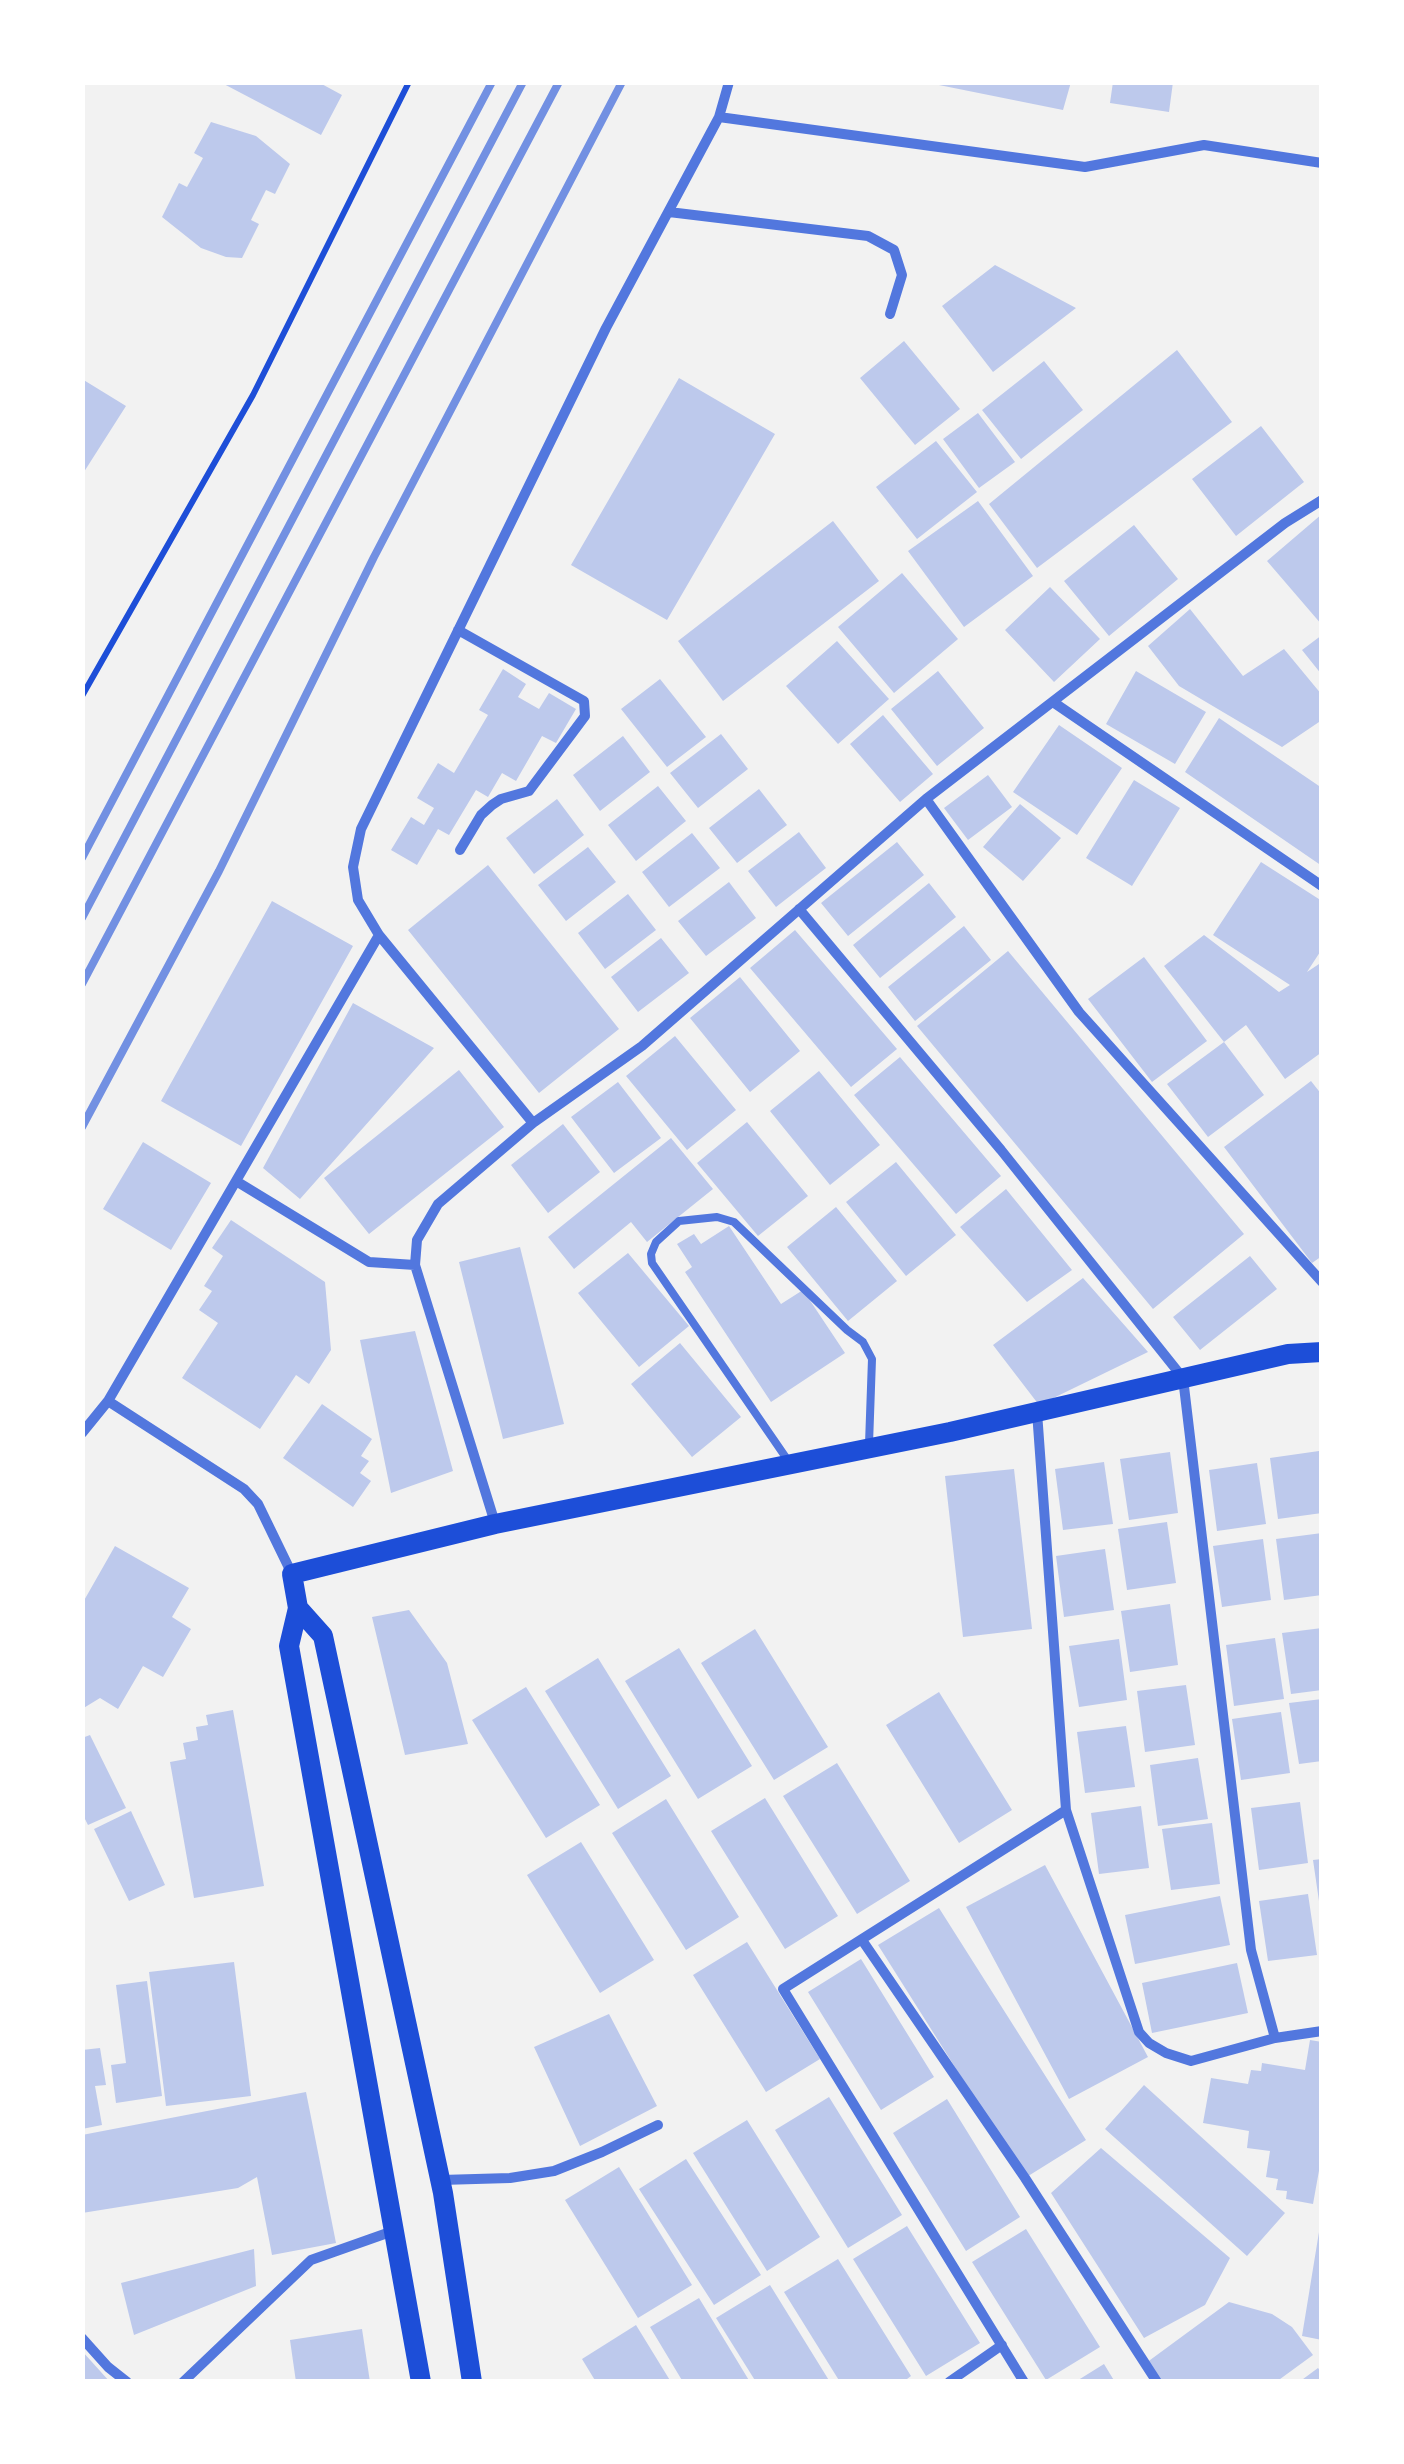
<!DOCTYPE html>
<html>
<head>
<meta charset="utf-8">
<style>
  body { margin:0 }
  #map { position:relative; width:1404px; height:2464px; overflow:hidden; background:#f2f2f2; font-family:"Fira Sans",sans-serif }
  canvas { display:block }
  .frame { position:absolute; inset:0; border:85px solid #fff; pointer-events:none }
</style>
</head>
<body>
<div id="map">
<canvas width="1404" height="2464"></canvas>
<div class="frame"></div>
</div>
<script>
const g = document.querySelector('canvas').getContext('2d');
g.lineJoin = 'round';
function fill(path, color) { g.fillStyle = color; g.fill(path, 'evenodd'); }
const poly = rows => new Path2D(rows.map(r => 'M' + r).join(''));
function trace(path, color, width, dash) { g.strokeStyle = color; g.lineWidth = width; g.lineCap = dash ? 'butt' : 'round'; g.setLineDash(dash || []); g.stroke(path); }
fill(poly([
  [220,82,318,82,342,95,321,135],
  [934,82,1071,82,1063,110,934,84],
  [1113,82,1173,82,1169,112,1110,103],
  [211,122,256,136,290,164,275,194,266,190,251,220,259,224,242,258,226,257,201,248,162,217,179,183,187,187,203,158,194,153],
  [995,265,1076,308,993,372,942,306],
  [904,341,960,409,915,445,860,378],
  [1177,350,1232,422,1037,568,989,504],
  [1044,361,1083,410,1021,459,982,410],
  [679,378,775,434,667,620,571,565],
  [82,379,126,406,82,475],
  [978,413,1015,462,979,488,943,439],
  [1261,426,1304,482,1236,536,1192,479],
  [936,441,977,492,917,539,876,487],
  [978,501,1033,576,964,627,908,551],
  [1322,514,1322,625,1267,561],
  [833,521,879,581,723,701,678,641],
  [1134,525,1178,579,1109,636,1064,581],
  [902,573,958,639,894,693,838,627],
  [1050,587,1100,639,1054,682,1005,630],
  [1190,609,1243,676,1284,649,1322,695,1322,720,1282,747,1179,686,1148,646],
  [1322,635,1322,675,1302,650],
  [837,641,889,699,838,744,786,686],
  [503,669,526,684,518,697,539,709,549,693,576,709,556,743,542,736,516,781,502,773,488,797,476,790,449,835,438,829,417,865,391,850,411,817,424,825,434,808,417,798,438,763,454,773,488,715,479,710],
  [938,671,984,728,937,766,891,709],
  [1136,671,1206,712,1175,764,1106,724],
  [660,679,706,737,667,767,621,709],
  [883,715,933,774,900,802,850,744],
  [1219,718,1322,788,1322,866,1185,772],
  [1059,725,1122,768,1077,835,1013,792],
  [721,734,748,769,698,808,670,773],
  [623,736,650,772,600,811,573,775],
  [988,775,1012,807,968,840,944,808],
  [1134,780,1180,808,1132,886,1086,858],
  [658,786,686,821,636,861,608,825],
  [759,789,787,825,737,863,709,828],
  [557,799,584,835,534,874,506,838],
  [1020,804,1061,838,1023,881,983,847],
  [799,832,826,868,776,907,748,871],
  [692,833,720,868,669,907,642,872],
  [897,842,924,875,848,936,821,903],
  [588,847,616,882,566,921,538,885],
  [1261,862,1322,901,1322,949,1307,972,1322,962,1322,1052,1285,1079,1246,1025,1224,1042,1164,966,1204,935,1279,992,1290,985,1213,935],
  [488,865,619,1029,539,1093,408,930],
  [729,882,756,918,706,956,678,921],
  [929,883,956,917,880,978,853,945],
  [628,894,656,930,605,969,578,933],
  [272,901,353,946,241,1146,161,1101],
  [964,926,991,960,915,1021,888,987],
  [795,930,897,1049,851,1087,750,968],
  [661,938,689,973,638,1012,611,977],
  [1008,951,1244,1234,1153,1309,917,1026],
  [1144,957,1207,1041,1152,1082,1088,999],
  [740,977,800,1051,750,1092,690,1018],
  [353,1003,434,1048,300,1199,263,1168],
  [675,1036,736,1110,687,1150,626,1076],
  [1224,1042,1264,1095,1208,1137,1167,1084],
  [900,1057,1001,1176,956,1214,854,1095],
  [459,1070,504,1127,369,1234,324,1178],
  [819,1071,880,1145,830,1185,770,1111],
  [1311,1081,1322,1095,1322,1256,1312,1263,1224,1147],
  [618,1082,661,1138,614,1173,571,1117],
  [747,1122,808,1196,758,1236,697,1163],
  [563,1124,600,1172,548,1213,511,1165],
  [671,1138,713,1189,647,1242,631,1222,574,1269,548,1237],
  [143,1142,211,1183,171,1250,103,1209],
  [896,1162,956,1235,906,1276,846,1202],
  [1006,1189,1072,1270,1027,1302,960,1227],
  [836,1207,897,1281,848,1321,787,1247],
  [231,1220,325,1282,331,1350,309,1384,296,1375,260,1429,182,1378,218,1323,199,1310,212,1291,204,1286,223,1256,212,1248],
  [729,1226,781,1304,803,1290,845,1353,771,1402,685,1272,692,1267,677,1244,694,1234,701,1244],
  [520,1247,564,1424,503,1439,459,1262],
  [628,1253,689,1326,639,1367,578,1293],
  [1250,1256,1277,1289,1200,1350,1173,1317],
  [1083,1278,1148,1352,1039,1405,993,1345],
  [415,1331,453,1471,391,1493,360,1340],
  [680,1343,741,1417,692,1457,631,1384],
  [322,1404,372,1439,361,1456,369,1461,360,1473,371,1481,353,1507,283,1458],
  [1319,1451,1322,1471,1322,1513,1278,1519,1270,1458],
  [1170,1452,1178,1513,1129,1520,1120,1459],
  [1104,1462,1113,1524,1063,1530,1055,1469],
  [1257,1463,1266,1524,1217,1531,1209,1470],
  [1014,1469,1032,1629,963,1637,945,1476],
  [1167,1522,1176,1583,1127,1590,1118,1529],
  [1322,1533,1322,1595,1284,1600,1276,1539],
  [1263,1539,1271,1600,1222,1607,1213,1546],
  [115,1546,189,1588,172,1617,191,1629,163,1677,143,1666,118,1709,100,1698,82,1709,82,1604],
  [1105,1549,1114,1610,1064,1617,1056,1556],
  [1170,1604,1178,1665,1130,1672,1121,1611],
  [409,1610,447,1663,468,1744,405,1755,372,1617],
  [1322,1628,1322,1690,1291,1694,1282,1633],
  [755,1629,828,1747,774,1780,701,1663],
  [1275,1638,1284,1699,1234,1706,1226,1645],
  [1119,1639,1127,1700,1079,1707,1069,1646],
  [679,1648,752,1766,698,1799,625,1681],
  [598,1658,671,1776,618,1809,545,1691],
  [1186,1685,1195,1745,1145,1752,1137,1691],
  [526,1687,600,1805,546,1838,472,1720],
  [939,1692,1012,1810,959,1843,886,1725],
  [1322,1699,1322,1761,1299,1764,1289,1703],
  [233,1710,264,1886,194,1898,170,1762,186,1759,183,1743,198,1740,196,1727,208,1725,206,1715],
  [1281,1712,1290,1773,1241,1780,1232,1719],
  [1126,1726,1135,1787,1085,1793,1077,1732],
  [90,1735,126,1808,88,1825,82,1813,82,1738],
  [1198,1758,1208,1819,1158,1826,1150,1765],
  [837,1763,910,1881,857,1914,783,1796],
  [765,1798,838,1916,785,1949,711,1831],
  [666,1799,739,1917,686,1950,612,1833],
  [1300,1802,1308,1863,1259,1870,1251,1808],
  [1141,1806,1149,1868,1099,1874,1091,1813],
  [131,1811,165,1885,129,1901,94,1829],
  [1212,1823,1220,1884,1171,1890,1162,1829],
  [581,1842,654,1960,600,1993,527,1875],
  [1322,1859,1322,1901,1319,1901,1313,1860],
  [1045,1865,1148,2057,1069,2099,966,1907],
  [1308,1894,1317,1955,1268,1961,1259,1901],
  [1220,1896,1230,1945,1135,1964,1125,1915],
  [939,1908,1086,2140,1025,2178,878,1945],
  [747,1942,820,2059,766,2092,693,1975],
  [861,1959,934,2077,881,2110,808,1992],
  [234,1962,251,2096,166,2106,149,1972],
  [1237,1963,1248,2013,1152,2033,1142,1983],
  [147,1981,162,2096,116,2103,111,2065,126,2063,116,1985],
  [609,2014,657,2106,580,2146,534,2047],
  [1310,2040,1322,2042,1322,2154,1313,2204,1286,2199,1287,2191,1276,2190,1278,2179,1266,2177,1270,2151,1247,2148,1249,2131,1203,2123,1211,2078,1248,2084,1251,2070,1261,2071,1262,2063,1305,2070],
  [100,2048,106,2085,95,2086,102,2125,82,2129,82,2050],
  [1144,2085,1285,2213,1247,2256,1105,2129],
  [306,2092,336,2243,272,2255,257,2177,238,2188,82,2213,82,2151,85,2151,82,2135],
  [829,2097,902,2215,848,2248,775,2130],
  [947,2099,1020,2217,966,2251,893,2133],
  [747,2120,820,2237,767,2271,693,2153],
  [1101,2148,1230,2258,1205,2305,1144,2338,1051,2193],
  [686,2159,761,2275,714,2305,639,2189],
  [619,2167,692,2285,638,2318,565,2200],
  [907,2226,980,2343,926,2376,853,2259],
  [1026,2229,1100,2347,1046,2380,972,2262],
  [1319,2232,1322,2233,1322,2340,1302,2336],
  [254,2249,256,2286,134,2335,121,2283],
  [838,2259,911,2376,903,2382,840,2382,784,2292],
  [770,2285,830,2382,756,2382,716,2318],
  [699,2298,750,2382,683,2382,650,2327],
  [1229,2302,1272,2314,1292,2327,1313,2355,1276,2382,1160,2382,1146,2363],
  [636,2325,671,2382,596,2382,582,2359],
  [362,2329,370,2382,296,2382,290,2340],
  [82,2351,110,2382,82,2382],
  [1104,2364,1115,2382,1075,2382],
  [1318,2368,1322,2373,1322,2382,1299,2382]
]), '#bdc9ec');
trace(poly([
  [82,696,253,395,409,82]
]), '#1d4ed8', 6);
trace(poly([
  [789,1462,652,1263,651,1254,656,1242,679,1221,717,1217,734,1222,847,1330,863,1342,872,1359,869,1444]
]), '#5277de', 8);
trace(poly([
  [719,117,1085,167,1204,145,1322,163],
  [669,212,868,236,894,250,902,275,890,314],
  [458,630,584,701,585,716,529,791,501,799,492,805,481,815,460,850],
  [1053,702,1322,886],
  [926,799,1079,1012,1322,1282],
  [799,909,1001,1150,1183,1378,1251,1950,1275,2038],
  [533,1123,379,935,358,900,353,867,361,829,606,328,719,117,729,82],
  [236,1181,369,1262,415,1265],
  [108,1401,244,1489,258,1504,292,1574],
  [82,1433,108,1401,379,935],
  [495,1523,415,1265,417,1240,438,1204,533,1123,642,1046,926,799,1285,523,1322,500],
  [1066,1810,1139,2032,1149,2043,1166,2053,1191,2061,1275,2038,1322,2031],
  [862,1940,1025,2178,1157,2382],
  [441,2180,510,2178,554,2171,602,2152,658,2125],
  [82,2338,108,2367,127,2382],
  [183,2382,311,2260,393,2231],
  [949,2382,1002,2345],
  [1024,2382,783,1989,1066,1810,1037,1412]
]), '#5277de', 10);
trace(poly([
  [298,1608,292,1574,495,1524,950,1432,1288,1354,1322,1352],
  [421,2382,289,1646,298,1608,323,1636,443,2193,472,2382]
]), '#1d4ed8', 20);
trace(poly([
  [82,858,492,82],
  [82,918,523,82],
  [82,984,559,82],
  [82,1127,219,871,374,557,622,82]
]), '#7290e2', 8);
</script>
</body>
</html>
